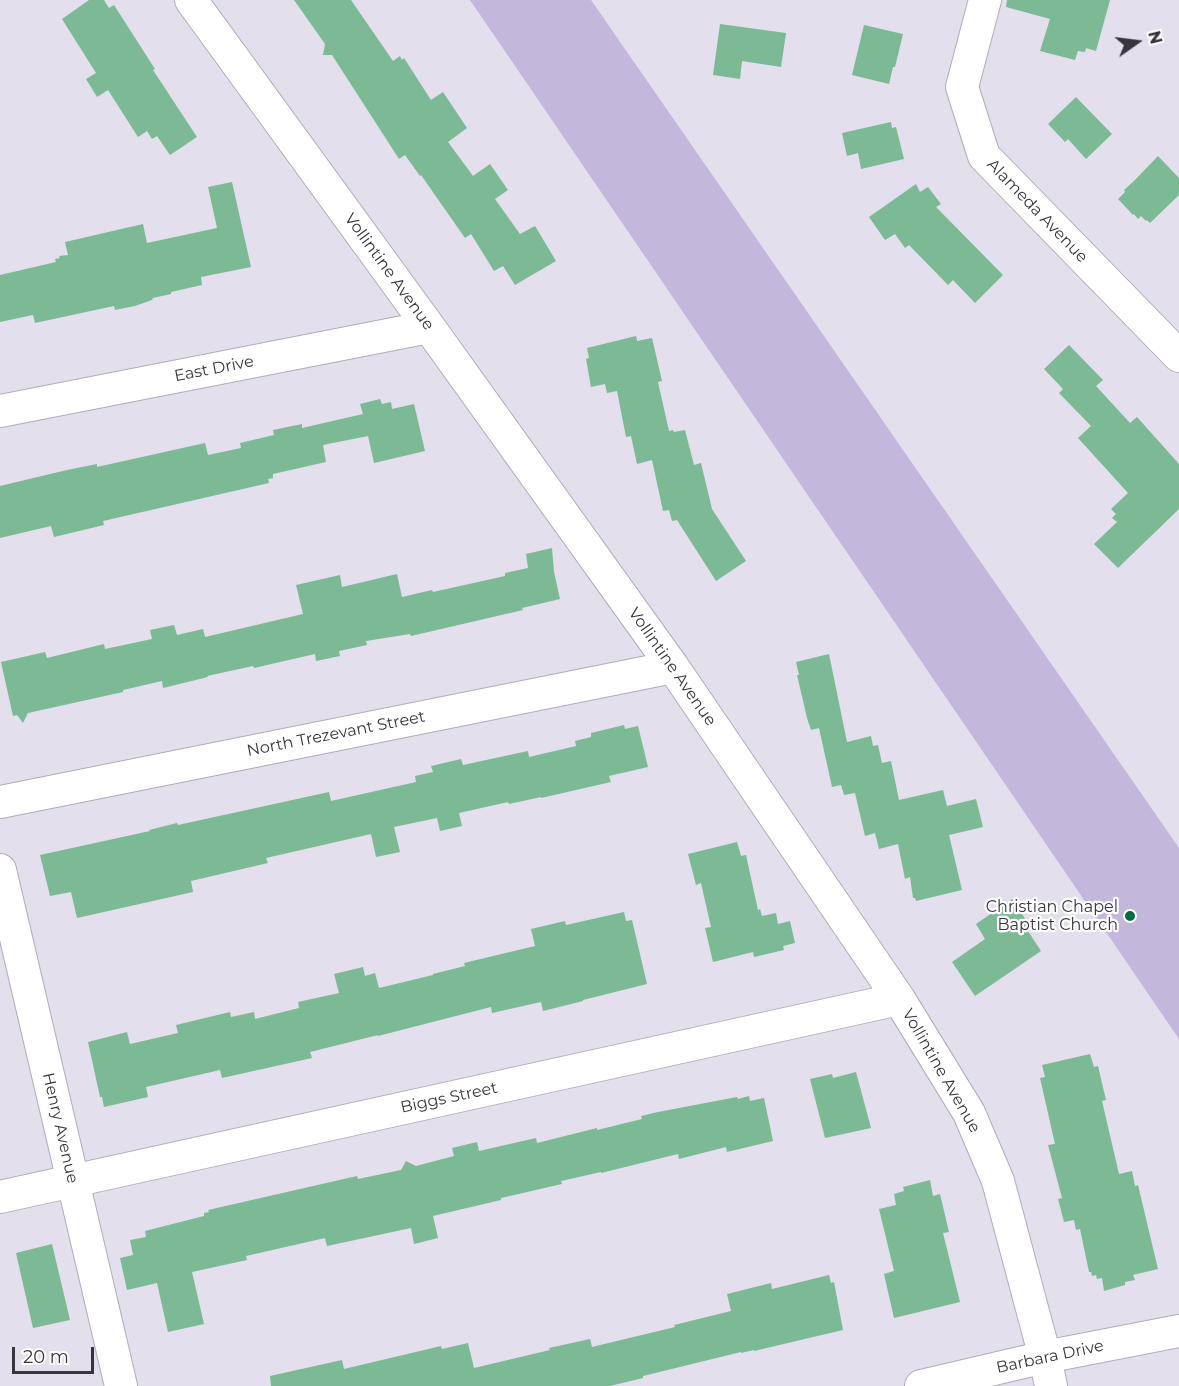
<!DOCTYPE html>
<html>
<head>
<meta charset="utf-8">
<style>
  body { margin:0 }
  #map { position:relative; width:1179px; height:1386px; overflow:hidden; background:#e3dfed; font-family:Montserrat,sans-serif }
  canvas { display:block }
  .north { position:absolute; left:1107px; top:12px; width:60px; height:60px; -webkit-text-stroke:4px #fff; paint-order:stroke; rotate:76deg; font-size:16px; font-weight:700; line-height:24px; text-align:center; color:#37353b }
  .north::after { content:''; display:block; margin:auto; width:21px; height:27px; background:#37353b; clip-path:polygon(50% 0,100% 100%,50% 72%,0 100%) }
  .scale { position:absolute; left:12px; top:1347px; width:82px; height:27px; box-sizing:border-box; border:3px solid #37353b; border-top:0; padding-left:8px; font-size:18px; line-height:21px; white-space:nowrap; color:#37353b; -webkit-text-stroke:4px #fff; paint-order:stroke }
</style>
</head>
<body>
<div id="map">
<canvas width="1179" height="1386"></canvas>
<div class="north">N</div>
<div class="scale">20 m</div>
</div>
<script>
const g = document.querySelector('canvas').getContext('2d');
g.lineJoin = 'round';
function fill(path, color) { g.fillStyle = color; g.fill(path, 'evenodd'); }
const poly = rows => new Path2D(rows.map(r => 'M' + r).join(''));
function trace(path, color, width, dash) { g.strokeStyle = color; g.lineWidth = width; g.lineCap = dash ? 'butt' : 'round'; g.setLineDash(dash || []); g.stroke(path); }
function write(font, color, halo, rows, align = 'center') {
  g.font = font + ' Montserrat,sans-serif'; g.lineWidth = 4.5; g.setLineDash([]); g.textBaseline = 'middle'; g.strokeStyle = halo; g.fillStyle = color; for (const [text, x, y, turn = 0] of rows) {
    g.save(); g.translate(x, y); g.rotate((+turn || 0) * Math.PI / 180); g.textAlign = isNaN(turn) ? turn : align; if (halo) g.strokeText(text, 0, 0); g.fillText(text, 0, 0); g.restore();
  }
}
fill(poly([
  [470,0,591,0,1179,848,1179,1039]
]), '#c3b7dc');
fill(poly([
  [89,0,104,0,109,8,114,5,155,69,153,70,197,137,170,155,157,136,152,139,147,131,138,137,108,90,97,97,86,79,96,73,62,19],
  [294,0,351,0,393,61,400,56,402,60,404,58,431,100,443,92,467,128,448,142,473,176,490,164,508,190,495,199,520,234,535,226,556,261,515,285,503,266,494,271,471,234,465,238,421,175,420,176,405,155,399,159,332,55,323,55,325,44],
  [1007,0,1110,0,1096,51,1086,48,1085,52,1078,51,1075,60,1040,51,1050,19,1006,7],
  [720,24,786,33,781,67,742,61,740,79,713,75],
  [864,25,903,34,895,67,893,67,889,84,852,75],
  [1076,97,1112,134,1086,159,1068,139,1065,142,1048,124],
  [891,122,892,128,896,127,904,159,861,169,858,153,847,156,842,133],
  [1158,156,1179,178,1179,195,1150,223,1147,220,1146,221,1141,216,1138,219,1134,214,1133,215,1118,199,1125,192,1124,190,1134,181],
  [232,182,251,267,201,277,202,285,171,292,171,294,153,298,152,300,135,306,115,310,114,306,35,323,33,315,0,322,0,275,56,262,55,259,60,258,59,256,68,255,65,242,143,224,147,243,217,228,208,187],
  [916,184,920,192,928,187,941,204,936,207,1003,275,975,303,953,280,948,285,909,245,905,248,895,234,885,240,869,217],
  [636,336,637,341,652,338,662,381,658,382,669,431,673,430,674,432,685,430,694,465,701,463,712,509,746,561,716,581,677,520,672,521,669,510,663,511,652,460,637,464,631,436,626,437,617,391,607,393,605,384,591,387,586,359,589,358,587,348],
  [1069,345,1103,380,1096,386,1130,423,1137,417,1179,464,1179,509,1118,568,1094,544,1117,522,1112,518,1116,514,1111,509,1128,493,1078,438,1091,426,1059,393,1063,389,1044,369],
  [380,399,382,404,391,402,392,409,414,404,425,451,374,463,368,436,323,445,326,462,273,474,273,478,268,479,269,483,103,521,104,525,54,537,51,526,0,538,0,486,67,470,97,464,97,467,205,443,208,455,241,448,240,443,274,435,273,430,302,424,302,428,363,414,360,404],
  [552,548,554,572,560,599,522,608,523,610,411,636,410,634,366,641,367,645,339,651,340,656,316,661,315,654,254,668,253,666,207,676,208,677,163,688,162,681,123,690,123,692,28,713,23,723,17,715,13,716,1,662,45,652,47,658,104,644,105,649,152,639,150,630,174,625,177,635,203,629,205,637,303,614,296,585,340,575,342,587,397,574,402,597,432,590,433,592,505,576,505,573,528,568,526,554],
  [829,654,847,742,871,736,873,746,878,745,882,763,891,761,899,800,943,790,947,806,976,799,983,827,949,835,962,890,916,901,915,898,913,898,910,877,905,879,898,844,879,849,875,833,865,836,855,793,844,795,841,785,832,787,819,728,811,730,807,718,797,675,799,675,796,662],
  [624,725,625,729,638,726,648,767,609,776,611,782,541,798,541,797,509,804,508,802,459,813,462,826,440,831,437,818,394,827,400,852,376,857,371,834,266,858,268,863,191,881,193,892,77,918,71,892,50,896,40,855,150,831,149,830,177,823,178,825,329,792,331,801,416,782,415,776,433,772,431,766,461,759,463,765,528,751,529,757,576,746,575,741,591,737,591,733],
  [737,842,741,856,746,855,758,910,760,909,762,916,776,913,778,924,790,921,795,943,783,946,784,950,754,957,753,952,713,962,705,928,711,927,701,883,696,885,688,854],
  [1012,899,1030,926,1026,928,1041,951,975,996,952,962,985,939,976,924],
  [624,912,626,921,632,920,647,984,583,1000,583,1001,543,1011,541,1002,492,1013,491,1007,378,1036,378,1035,310,1052,312,1058,222,1078,220,1070,146,1087,148,1097,104,1107,102,1097,100,1097,88,1042,127,1032,130,1044,178,1033,176,1025,230,1012,231,1017,254,1012,255,1019,299,1008,298,1002,339,993,334,974,363,967,365,976,375,973,379,988,433,975,433,974,465,966,464,963,535,946,531,929,565,921,566,925],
  [1090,1054,1094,1067,1098,1066,1106,1100,1102,1101,1119,1174,1132,1171,1135,1186,1138,1185,1158,1269,1133,1275,1135,1280,1125,1282,1125,1285,1104,1291,1102,1278,1097,1279,1096,1275,1092,1276,1091,1272,1089,1272,1080,1229,1076,1230,1074,1220,1064,1222,1058,1199,1062,1198,1048,1145,1055,1144,1040,1078,1045,1077,1042,1065],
  [856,1072,871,1128,825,1138,810,1079,832,1074,833,1078],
  [749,1096,750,1101,764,1098,773,1141,727,1152,726,1147,679,1159,678,1154,601,1173,601,1172,561,1181,562,1184,501,1198,501,1200,433,1216,438,1238,414,1244,411,1228,327,1246,325,1238,246,1256,247,1260,192,1272,204,1324,168,1332,157,1283,127,1290,120,1258,133,1255,130,1240,146,1237,145,1231,204,1216,204,1213,209,1212,208,1210,357,1176,358,1179,401,1170,406,1161,416,1166,454,1156,452,1148,477,1142,479,1151,536,1138,537,1143,597,1128,597,1130,642,1119,641,1116,658,1112,737,1097,738,1099],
  [930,1180,933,1196,940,1194,949,1232,943,1233,960,1302,894,1318,884,1274,894,1271,879,1209,896,1205,894,1194,904,1191,903,1187],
  [52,1244,70,1320,33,1328,16,1253],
  [829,1275,831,1283,834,1282,843,1330,754,1351,754,1350,741,1353,741,1352,643,1376,643,1378,610,1386,271,1386,270,1376,342,1360,344,1369,441,1346,442,1349,468,1343,474,1368,550,1350,549,1348,590,1339,592,1347,675,1327,674,1325,731,1311,727,1294,771,1283,772,1289]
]), '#7cb995');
const minor = poly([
  [191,0,429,327,673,667,899,999,969,1113,998,1181,1045,1357,1051,1386],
  [985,0,962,87,984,156,1179,356],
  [0,411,429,327],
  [0,802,673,667],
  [0,870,121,1386],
  [0,1197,899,999],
  [921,1386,1045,1357,1179,1331]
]);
trace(minor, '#b0acba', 34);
trace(minor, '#fff', 32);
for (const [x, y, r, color] of [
  [1130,916,6,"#036b41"]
]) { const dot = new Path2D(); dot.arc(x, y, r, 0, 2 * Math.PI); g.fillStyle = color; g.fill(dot); trace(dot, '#fff', 2); }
write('16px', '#37353b', '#fff', [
  ["Alameda Avenue",1037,211,46],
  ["Vollintine Avenue",389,272,54],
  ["East Drive",214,369,-11],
  ["Vollintine Avenue",672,667,55],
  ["North Trezevant Street",336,734,-11],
  ["Vollintine Avenue",941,1071,60],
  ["Biggs Street",449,1098,-12],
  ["Henry Avenue",60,1128,77],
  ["Barbara Drive",1050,1357,-12]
]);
write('16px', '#37353b', '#fff', [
  ["Christian Chapel",1118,907],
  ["Baptist Church",1118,925]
], 'right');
</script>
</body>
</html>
